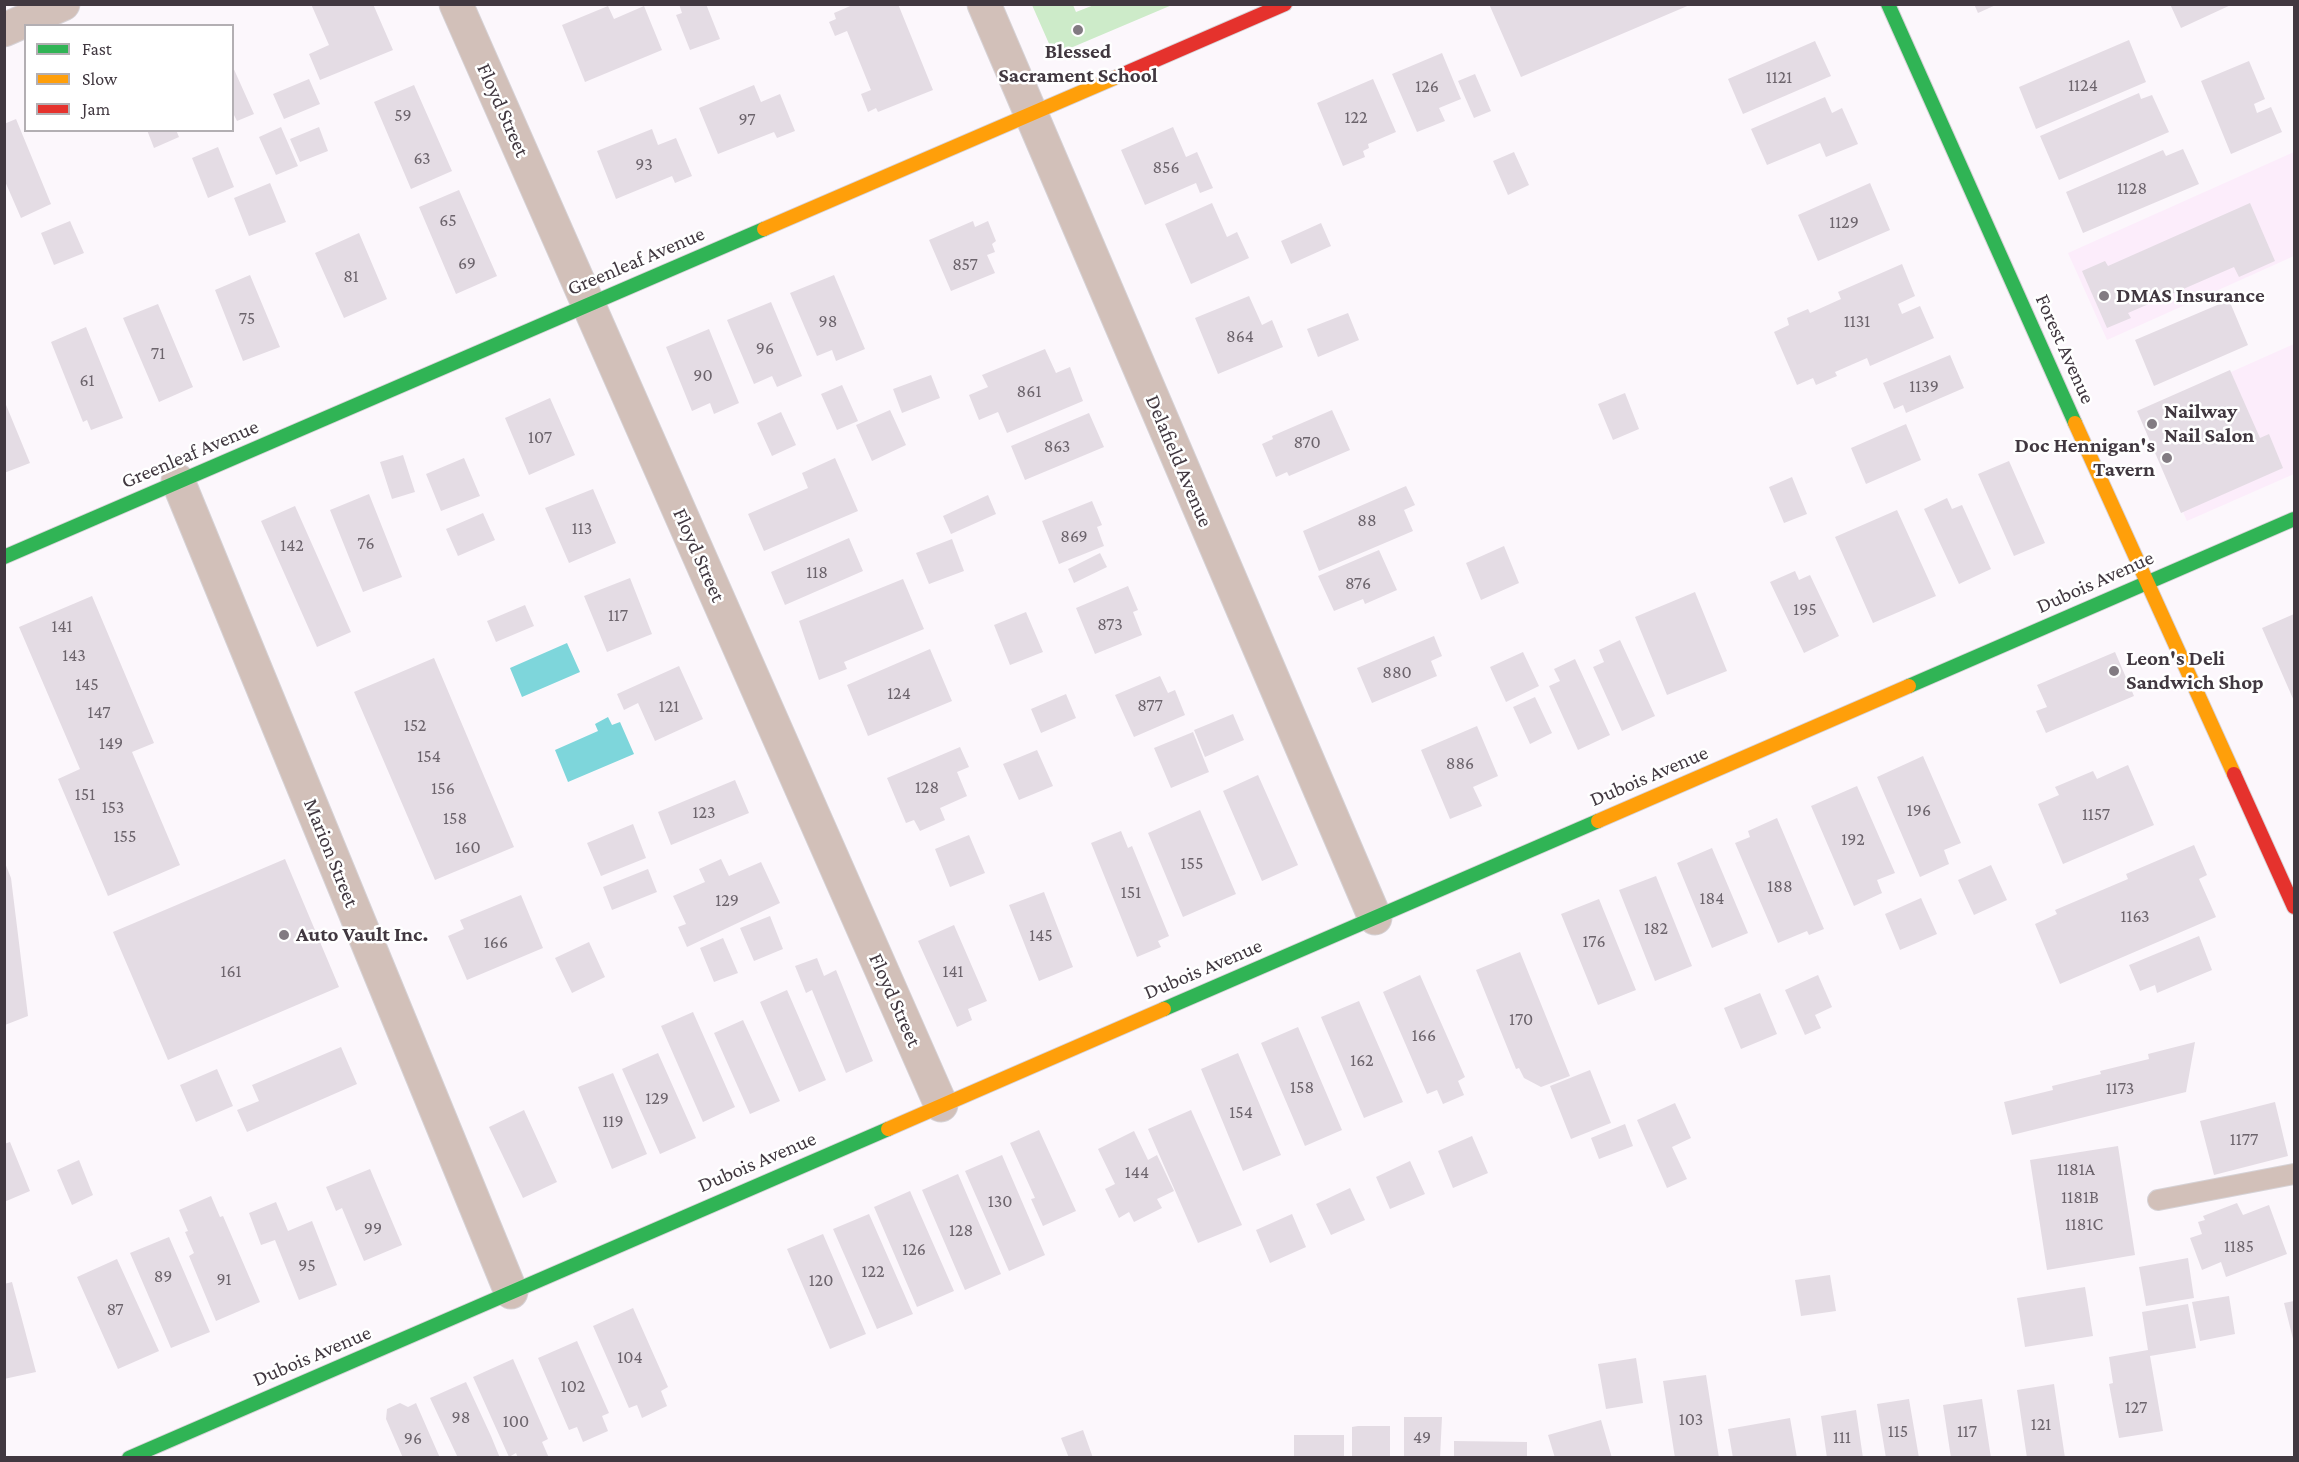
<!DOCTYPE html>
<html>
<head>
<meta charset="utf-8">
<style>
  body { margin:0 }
  #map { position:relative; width:2299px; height:1462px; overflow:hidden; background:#fcf7fc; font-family:"Crimson Pro",serif }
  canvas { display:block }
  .frame { position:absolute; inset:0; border:6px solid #413840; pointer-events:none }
  .legend { position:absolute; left:24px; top:24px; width:210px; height:108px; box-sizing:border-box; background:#fff; border:2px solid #b3afb3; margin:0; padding:8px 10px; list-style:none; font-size:18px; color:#413840 }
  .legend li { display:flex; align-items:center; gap:12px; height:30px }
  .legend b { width:30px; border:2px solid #b3afb3 }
</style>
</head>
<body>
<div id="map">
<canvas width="2299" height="1462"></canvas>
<div class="frame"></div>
<ul class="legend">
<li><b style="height:8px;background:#30b455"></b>Fast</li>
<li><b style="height:8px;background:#ff9f0a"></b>Slow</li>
<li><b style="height:8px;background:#e5322d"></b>Jam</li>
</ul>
</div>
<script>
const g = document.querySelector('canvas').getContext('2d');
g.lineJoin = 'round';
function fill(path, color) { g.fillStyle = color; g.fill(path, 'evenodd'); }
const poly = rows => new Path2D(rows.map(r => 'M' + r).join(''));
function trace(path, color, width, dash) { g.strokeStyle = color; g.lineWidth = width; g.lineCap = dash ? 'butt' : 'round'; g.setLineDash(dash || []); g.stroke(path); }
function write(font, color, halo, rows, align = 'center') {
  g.font = font + ' "Crimson Pro",serif'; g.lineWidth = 5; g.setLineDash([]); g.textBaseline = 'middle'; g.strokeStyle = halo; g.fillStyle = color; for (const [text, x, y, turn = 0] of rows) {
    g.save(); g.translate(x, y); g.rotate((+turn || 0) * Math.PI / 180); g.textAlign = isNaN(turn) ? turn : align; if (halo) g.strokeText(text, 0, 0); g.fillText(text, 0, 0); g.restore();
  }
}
fill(poly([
  [2294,152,2294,256,2107,340,2068,253],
  [2294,344,2294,474,2187,521,2139,413]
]), '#fcedfb');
fill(poly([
  [1032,5,1073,5,1076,12,1094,5,1172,5,1054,55]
]), '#cdebc9');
fill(poly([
  [567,643,580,672,522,697,510,668],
  [608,717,612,725,620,722,634,754,568,782,555,750,598,731,595,724]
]), '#7ed6db');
fill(poly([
  [311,4,373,4,393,50,320,80,309,54,329,45],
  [679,4,706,4,720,39,690,50,676,15,682,13],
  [855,4,898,4,933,90,878,112,876,108,868,112,861,94,871,90,847,31,835,36,829,22,836,19,834,13],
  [1489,4,1692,4,1521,77],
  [1974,4,1998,4,1978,13],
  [2170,4,2233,4,2181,28],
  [608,6,614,19,644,6,662,50,585,82,562,25],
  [2129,40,2146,82,2036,129,2019,87],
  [1815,41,1831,76,1743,114,1728,79],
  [1442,53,1461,99,1439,108,1445,121,1417,132,1392,74],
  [2249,61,2265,99,2254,104,2257,113,2271,107,2282,132,2231,154,2201,81],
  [232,65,254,114,237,121,232,111],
  [1475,74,1491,111,1474,118,1458,81],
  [309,79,320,104,284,119,273,94],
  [1373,79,1396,132,1368,144,1369,148,1363,151,1365,157,1343,166,1317,103],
  [414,85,452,171,411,189,374,102],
  [754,85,761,102,780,94,795,131,777,138,774,132,718,154,699,108],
  [2139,93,2141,99,2152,95,2169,132,2059,180,2040,136],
  [1825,97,1832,113,1842,108,1858,144,1826,157,1820,143,1767,165,1751,129],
  [16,119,51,204,21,218,4,179,4,124],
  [281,127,298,166,276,175,259,137],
  [319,127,328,151,300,162,290,139],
  [1173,127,1186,157,1197,152,1213,188,1200,193,1196,183,1145,205,1121,150],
  [652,129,658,145,676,138,692,176,675,183,672,176,616,199,597,151],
  [147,130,176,130,179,137,154,148],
  [218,147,234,187,208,198,192,158],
  [2183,149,2199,184,2083,233,2066,192,2163,150,2166,156],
  [1514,152,1529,185,1508,195,1493,161],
  [270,183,286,222,249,236,234,198],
  [1870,183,1890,230,1818,261,1798,215],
  [459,190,497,276,456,294,419,207],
  [1212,203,1227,237,1237,232,1249,258,1191,284,1165,224],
  [2250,203,2275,261,2239,277,2234,267,2128,313,2131,318,2107,328,2082,271,2105,261,2108,266],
  [70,221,84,253,54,265,41,233],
  [973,221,975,227,988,221,996,241,992,244,995,252,987,255,995,273,951,291,929,240],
  [1321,223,1331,246,1291,264,1281,241],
  [359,233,387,299,344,318,315,253],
  [1902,264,1915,296,1898,304,1902,314,1920,306,1934,338,1870,366,1867,358,1835,372,1837,376,1816,385,1813,378,1797,385,1774,332,1789,325,1787,318,1808,309,1810,313,1841,299,1838,292],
  [250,275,280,347,243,361,215,290],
  [834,275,865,349,836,361,832,350,817,356,790,293],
  [1249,296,1262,325,1272,320,1283,347,1218,374,1195,318],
  [2229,300,2248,345,2154,386,2135,340],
  [771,302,802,376,777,387,772,376,754,384,727,320],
  [158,304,193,387,159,402,123,318],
  [1348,313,1359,340,1318,357,1307,329],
  [86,327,123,418,91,430,87,420,83,422,51,342],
  [709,329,739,403,714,414,710,403,692,411,666,347],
  [1045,349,1056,373,1070,367,1083,401,1007,433,998,412,979,420,969,395,988,387,982,375],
  [1950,355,1964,388,1906,413,1903,405,1894,409,1883,383],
  [2230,370,2260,438,2269,434,2283,468,2181,513,2137,411],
  [931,375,940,398,902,413,893,389],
  [842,385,858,421,837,430,821,394],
  [1625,393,1639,429,1613,440,1598,404],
  [550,398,575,455,529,475,505,418],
  [4,400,30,463,4,473],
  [890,410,906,445,872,461,856,425],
  [1332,410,1350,450,1289,476,1287,472,1276,477,1262,444,1273,439,1272,436],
  [781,412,796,445,772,456,757,423],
  [1089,413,1104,447,1025,480,1011,446],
  [1906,424,1921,460,1866,484,1851,448],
  [403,455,415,492,392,499,380,462],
  [464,458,480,496,441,511,426,474],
  [835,458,858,511,764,551,748,514,808,488,802,473],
  [2009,461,2045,543,2014,556,1978,474],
  [1792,477,1807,514,1784,523,1769,487],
  [1406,486,1415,505,1404,510,1413,531,1319,571,1303,531],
  [593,489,616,543,569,563,545,508],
  [369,494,402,577,363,592,330,510],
  [988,495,996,514,951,534,943,516],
  [1947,498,1952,509,1962,505,1991,569,1959,584,1924,509],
  [1092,501,1102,525,1097,527,1104,546,1059,564,1042,521],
  [295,506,351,632,317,647,261,521],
  [1897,510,1936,596,1873,623,1835,537],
  [483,513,495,540,458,556,446,529],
  [849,538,863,571,785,605,771,572],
  [952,539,964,571,929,584,916,553],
  [1504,546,1519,583,1481,600,1466,563],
  [1379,550,1397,590,1365,604,1363,599,1334,611,1318,576],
  [1100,553,1107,567,1074,583,1068,569],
  [1795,571,1799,580,1810,575,1839,636,1804,653,1770,582],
  [630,578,652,634,607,652,584,596],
  [903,579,924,629,844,662,847,669,819,680,799,621],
  [1128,586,1138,610,1133,612,1142,635,1095,654,1076,608],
  [1695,592,1727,671,1667,695,1635,617],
  [92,596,154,743,132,752,180,865,108,896,58,779,80,769,19,627],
  [525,605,534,626,496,642,487,621],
  [1026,612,1043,652,1010,665,994,625],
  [2294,614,2294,701,2262,628],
  [1434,636,1442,656,1431,661,1437,676,1372,703,1357,668],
  [1620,640,1655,716,1622,731,1593,667,1604,662,1599,650],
  [930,649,952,701,868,736,847,685],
  [1523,652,1539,686,1506,702,1490,667],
  [2115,652,2134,696,2046,733,2036,711,2047,707,2037,685],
  [434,658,514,847,435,880,354,692],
  [1575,659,1610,735,1578,750,1549,686,1560,681,1554,669],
  [679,666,703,719,655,741,638,703,624,710,617,694],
  [1160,676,1168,693,1175,690,1185,715,1134,737,1115,695],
  [1066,694,1076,718,1041,733,1031,709],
  [1535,697,1552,733,1530,744,1513,707],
  [1233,714,1244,740,1205,757,1194,730],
  [1477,726,1498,776,1473,787,1482,806,1450,819,1421,750],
  [1193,732,1209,772,1171,788,1154,748],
  [960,747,969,767,957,772,967,796,940,808,945,820,920,831,914,820,906,823,887,778],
  [1037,750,1053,786,1019,800,1003,764],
  [1923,756,1961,843,1944,850,1949,864,1920,877,1877,777],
  [2128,765,2154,825,2063,864,2038,804,2059,795,2055,787,2093,771,2097,779],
  [1258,775,1298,865,1262,881,1223,791],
  [735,780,749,813,671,845,658,812],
  [1857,786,1895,873,1877,880,1882,893,1854,906,1811,806],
  [1200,810,1236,894,1183,917,1148,833],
  [1777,818,1824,929,1809,935,1807,931,1778,943,1735,843,1750,837,1748,831],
  [633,824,646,858,601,876,587,843],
  [1121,831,1128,848,1132,846,1169,936,1158,941,1161,947,1137,957,1091,843],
  [969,835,985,873,950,887,935,849],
  [2194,845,2207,875,2199,879,2216,917,2060,984,2035,924,2057,914,2055,910,2128,879,2126,874],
  [1712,848,1748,933,1712,948,1677,863],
  [285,859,339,987,168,1060,113,932],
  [721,859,729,876,761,862,780,903,687,947,678,927,686,924,673,896,705,882,699,869],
  [5,863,11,878,28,1016,5,1025],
  [1991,865,2007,900,1974,915,1958,880],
  [648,869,657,892,612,910,603,887],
  [1656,876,1692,966,1655,981,1619,890],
  [1044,892,1073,967,1039,981,1009,905],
  [521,895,543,948,467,980,448,936,464,929,460,920],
  [1921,898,1937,934,1900,950,1885,914],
  [1599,899,1636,990,1598,1005,1561,914],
  [770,916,783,949,754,961,740,928],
  [954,925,987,1001,968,1009,972,1020,957,1027,918,941],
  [2199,936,2212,970,2157,993,2155,985,2140,991,2129,965],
  [723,938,738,973,714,982,700,948],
  [589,942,605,977,572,993,555,958],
  [1520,952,1570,1076,1541,1087,1524,1078,1519,1068,1516,1069,1476,970],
  [817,958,824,976,836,970,873,1061,846,1073,812,990,806,993,795,966],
  [1420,975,1465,1077,1458,1081,1464,1095,1443,1104,1437,1090,1427,1094,1383,992],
  [1818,975,1832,1007,1815,1015,1821,1028,1805,1035,1785,990],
  [787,990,826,1080,799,1092,760,1002],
  [1760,993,1777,1034,1741,1049,1724,1008],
  [1359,1001,1403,1102,1364,1118,1321,1017],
  [693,1012,735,1107,703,1122,661,1026],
  [743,1020,780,1101,750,1114,714,1033],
  [1298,1027,1342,1130,1305,1146,1261,1043],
  [2195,1042,2186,1092,2012,1135,2004,1102,2053,1090,2052,1086,2101,1074,2100,1071,2149,1059,2148,1054],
  [341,1047,357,1084,247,1132,237,1110,259,1101,252,1085],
  [658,1053,696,1138,660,1154,622,1069],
  [1238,1053,1281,1155,1243,1171,1201,1069],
  [217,1069,233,1106,196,1122,180,1085],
  [1590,1070,1611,1123,1571,1139,1550,1086],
  [613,1073,647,1154,612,1169,578,1087],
  [2275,1102,2288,1156,2214,1175,2200,1121],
  [1675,1103,1691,1138,1672,1147,1687,1179,1667,1188,1637,1120],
  [524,1110,557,1182,523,1198,489,1127],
  [1191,1110,1242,1225,1198,1243,1148,1129],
  [1625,1124,1633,1146,1599,1159,1591,1138],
  [1039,1130,1076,1211,1043,1226,1031,1199,1035,1198,1010,1143],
  [1134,1131,1148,1160,1157,1155,1174,1191,1157,1199,1162,1208,1134,1222,1129,1212,1119,1218,1105,1189,1115,1184,1098,1149],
  [1472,1136,1488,1173,1453,1188,1438,1151],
  [10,1142,30,1191,4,1202,4,1144],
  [2118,1146,2135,1255,2047,1270,2030,1160],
  [1002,1155,1045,1255,1009,1271,965,1171],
  [79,1160,93,1195,72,1205,57,1170],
  [1410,1161,1425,1194,1390,1209,1376,1177],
  [370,1169,402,1245,364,1261,342,1208,336,1211,326,1187],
  [958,1174,1001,1274,965,1290,922,1190],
  [1350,1188,1365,1220,1331,1235,1316,1204],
  [910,1191,954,1291,917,1307,874,1207],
  [211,1196,220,1217,223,1216,260,1302,216,1321,189,1256,194,1253,185,1232,188,1231,179,1210],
  [276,1202,288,1231,312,1221,337,1285,299,1300,275,1240,261,1245,249,1213],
  [2237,1203,2243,1215,2269,1205,2287,1254,2226,1277,2221,1262,2202,1270,2190,1238,2202,1234,2198,1222,2205,1220,2203,1216],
  [869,1214,913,1314,877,1329,833,1229],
  [1292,1214,1306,1247,1270,1263,1256,1230],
  [823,1234,866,1334,830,1349,787,1249],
  [169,1237,210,1332,171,1348,130,1253],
  [2188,1258,2194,1298,2146,1306,2139,1267],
  [117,1259,159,1351,118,1369,77,1277],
  [1830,1275,1836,1311,1801,1316,1795,1280],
  [12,1282,36,1372,4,1379,4,1284],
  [2085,1287,2093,1336,2025,1347,2017,1298],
  [2229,1296,2235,1334,2200,1341,2192,1302],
  [2294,1301,2294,1343,2284,1303],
  [2188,1304,2196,1348,2150,1356,2163,1431,2119,1438,2109,1384,2113,1383,2109,1357,2148,1350,2142,1312],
  [633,1308,668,1387,661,1391,667,1406,642,1418,637,1405,629,1408,593,1326],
  [577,1341,609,1413,602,1416,608,1431,583,1442,577,1427,569,1430,538,1358],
  [1636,1358,1643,1403,1606,1409,1598,1364],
  [513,1359,548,1439,542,1442,549,1458,518,1458,516,1453,509,1457,473,1377],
  [1706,1375,1719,1458,1675,1458,1663,1381],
  [466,1382,491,1436,500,1458,458,1458,430,1398],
  [2054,1384,2065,1458,2027,1458,2017,1390],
  [1909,1399,1919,1458,1886,1458,1877,1404],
  [1982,1399,1991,1458,1951,1458,1943,1405],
  [400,1403,408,1407,416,1403,440,1458,403,1458,386,1419,387,1409],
  [1856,1410,1863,1458,1827,1458,1821,1416],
  [1404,1417,1442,1417,1440,1458,1404,1458],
  [1790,1418,1797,1458,1733,1458,1728,1429],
  [1601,1420,1612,1458,1555,1458,1548,1435],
  [1358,1426,1390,1426,1390,1458,1352,1458,1352,1427],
  [1083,1430,1093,1458,1069,1458,1061,1438],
  [1294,1435,1344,1435,1344,1458,1294,1458],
  [1454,1441,1527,1442,1527,1458,1454,1458]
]), '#e4dce4');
const lane = poly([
  [2158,1200,2294,1174]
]);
const street = poly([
  [456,4,941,1105],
  [984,4,1375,918],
  [4,30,63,4],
  [178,481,511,1292]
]);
const fast = poly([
  [1888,4,2075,423],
  [4,557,764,229],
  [1909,686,2294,519],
  [1164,1009,1598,821],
  [129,1458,888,1129]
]);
const slow = poly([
  [764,229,1119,76],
  [2075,423,2234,774],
  [1598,821,1909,686],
  [888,1129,1164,1009]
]);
const jam = poly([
  [1119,76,1285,4],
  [2234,774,2294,907]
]);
trace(lane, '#d6d2d6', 22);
trace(street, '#d6d2d6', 35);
trace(fast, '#d6d2d6', 16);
trace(slow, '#d6d2d6', 16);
trace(jam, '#d6d2d6', 16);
trace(lane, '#d2c0b9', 20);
trace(street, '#d2c0b9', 33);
trace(fast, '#30b455', 14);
trace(slow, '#ff9f0a', 14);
trace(jam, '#e5322d', 14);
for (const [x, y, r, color] of [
  [1078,30,6,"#827b82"],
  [2104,296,6,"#827b82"],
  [2152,424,6,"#827b82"],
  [2167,458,6,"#827b82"],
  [2114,671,6,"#827b82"],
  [284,935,6,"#827b82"]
]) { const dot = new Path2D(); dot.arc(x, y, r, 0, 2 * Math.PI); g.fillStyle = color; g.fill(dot); trace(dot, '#fff', 2); }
write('18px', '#6c646c', null, [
  ["1121",1779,77],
  ["1124",2083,85],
  ["126",1427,86],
  ["59",403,115],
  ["122",1356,117],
  ["97",747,119],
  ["63",422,158],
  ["93",644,164],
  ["856",1166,167],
  ["1128",2132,188],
  ["65",448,220],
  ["1129",1844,222],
  ["69",467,263],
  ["857",965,264],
  ["81",351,276],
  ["75",247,318],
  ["98",828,321],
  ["1131",1857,321],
  ["864",1240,336],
  ["96",765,348],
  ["71",158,353],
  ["90",703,375],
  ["61",87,380],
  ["1139",1924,386],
  ["861",1029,391],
  ["107",540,437],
  ["870",1307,442],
  ["863",1057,446],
  ["88",1367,520],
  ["113",582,528],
  ["869",1074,536],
  ["76",366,543],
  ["142",292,545],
  ["118",817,572],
  ["876",1358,583],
  ["195",1805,609],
  ["117",618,615],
  ["873",1110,624],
  ["141",62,626],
  ["143",74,655],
  ["880",1397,672],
  ["145",87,684],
  ["124",899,693],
  ["877",1150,705],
  ["121",669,706],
  ["147",99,712],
  ["152",415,725],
  ["149",111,743],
  ["154",429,756],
  ["886",1460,763],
  ["128",927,787],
  ["156",443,788],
  ["151",85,794],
  ["153",113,807],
  ["196",1919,810],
  ["123",704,812],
  ["1157",2096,814],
  ["158",455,818],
  ["155",125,836],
  ["192",1853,839],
  ["160",468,847],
  ["155",1192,863],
  ["188",1780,886],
  ["151",1131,892],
  ["184",1712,898],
  ["129",727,900],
  ["1163",2135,916],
  ["182",1656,928],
  ["145",1041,935],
  ["176",1594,941],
  ["166",496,942],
  ["161",231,971],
  ["141",953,971],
  ["170",1521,1019],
  ["166",1424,1035],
  ["162",1362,1060],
  ["158",1302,1087],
  ["1173",2120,1088],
  ["129",657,1098],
  ["154",1241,1112],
  ["119",613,1121],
  ["1177",2244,1139],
  ["1181A",2076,1169],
  ["144",1137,1172],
  ["1181B",2080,1197],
  ["130",1000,1201],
  ["1181C",2084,1224],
  ["99",373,1228],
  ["128",961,1230],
  ["1185",2239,1246],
  ["126",914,1249],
  ["95",307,1265],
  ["122",873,1271],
  ["89",163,1276],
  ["91",224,1279],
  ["120",821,1280],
  ["87",115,1309],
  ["104",630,1357],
  ["102",573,1386],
  ["127",2136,1407],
  ["98",461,1417],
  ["103",1691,1419],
  ["100",516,1421],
  ["121",2041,1424],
  ["115",1898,1431],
  ["117",1967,1431],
  ["49",1422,1437],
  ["111",1842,1437],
  ["96",413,1438]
]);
write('bold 21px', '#413840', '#fff', [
  ["Blessed",1078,52,"center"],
  ["Sacrament School",1078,76,"center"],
  ["DMAS Insurance",2116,296],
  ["Nailway",2164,412],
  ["Nail Salon",2164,436],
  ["Doc Hennigan's",2155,446,"right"],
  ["Tavern",2155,470,"right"],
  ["Leon's Deli",2126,659],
  ["Sandwich Shop",2126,683],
  ["Auto Vault Inc.",296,935]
], 'left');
write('21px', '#413840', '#fff', [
  ["Floyd Street",503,110,66],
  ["Greenleaf Avenue",636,261,-23],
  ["Forest Avenue",2065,349,66],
  ["Greenleaf Avenue",190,454,-23],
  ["Delafield Avenue",1179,461,67],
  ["Floyd Street",699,555,66],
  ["Dubois Avenue",2095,582,-24],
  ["Dubois Avenue",1649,776,-23],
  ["Marion Street",331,853,68],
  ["Dubois Avenue",1203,969,-23],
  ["Floyd Street",895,1000,66],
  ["Dubois Avenue",757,1162,-23],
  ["Dubois Avenue",312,1356,-23]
]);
</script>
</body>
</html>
